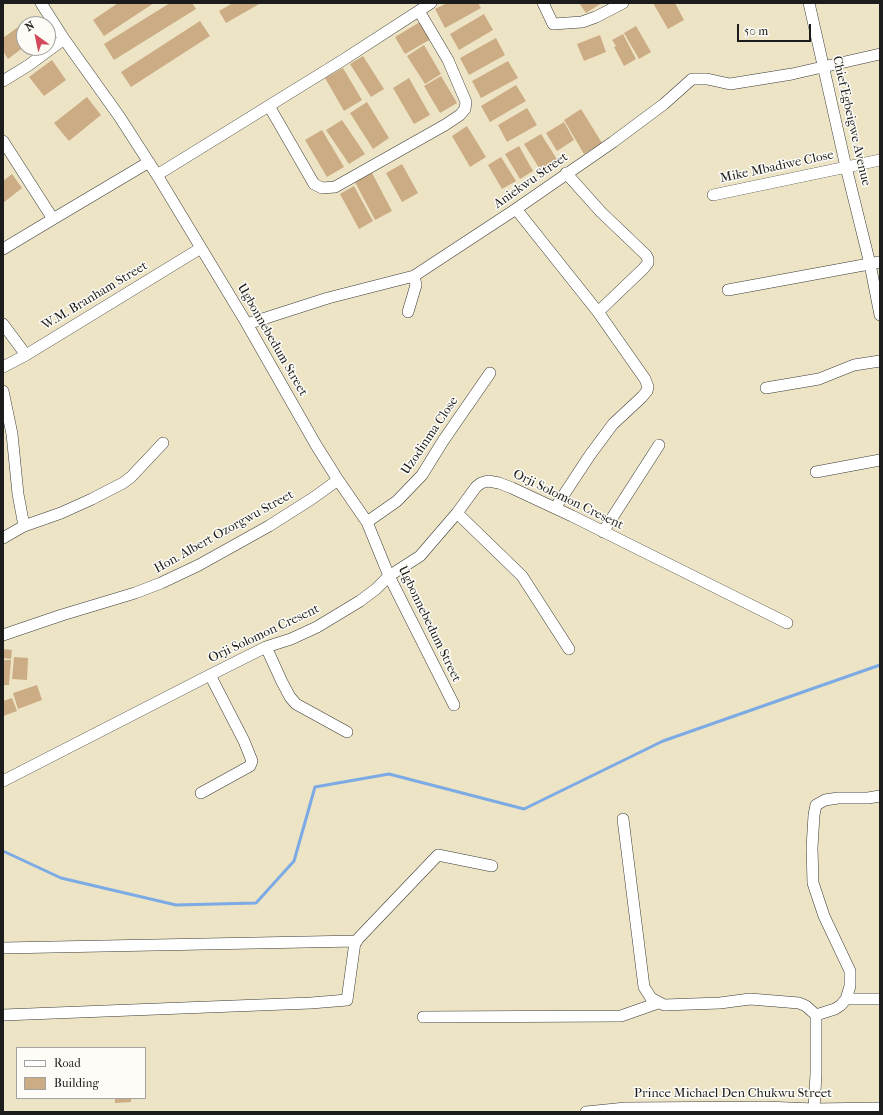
<!DOCTYPE html>
<html>
<head>
<meta charset="utf-8">
<style>
  body { margin:0 }
  #map { position:relative; width:883px; height:1115px; overflow:hidden; background:#ede4c5; font-family:"IM FELL French Canon",serif }
  canvas { display:block }
  .frame { position:absolute; inset:0; border:4px solid #1c1c1c; pointer-events:none }
  .legend { position:absolute; left:16px; top:1047px; width:130px; height:52px; box-sizing:border-box; background:#fdfcf7; border:1px solid #a3a29f; margin:0; padding:5px 7px; list-style:none; font-size:12px; color:#1c1c1c }
  .legend li { display:flex; align-items:center; gap:8px; height:20px }
  .legend b { width:20px; border:1px solid #a3a29f }
  .north { position:absolute; left:16px; top:16px; width:40px; height:40px; box-sizing:border-box; background:#fdfcf7; border:1px solid #a3a29f; border-radius:50%; rotate:327deg; font-size:11px; font-weight:700; line-height:16px; text-align:center; color:#1c1c1c }
  .north::after { content:''; display:block; margin:auto; width:14px; height:18px; background:#d1495b; clip-path:polygon(50% 0,100% 100%,50% 72%,0 100%) }
  .scale { position:absolute; left:737px; top:24px; width:74px; height:18px; box-sizing:border-box; border:2px solid #1c1c1c; border-top:0; padding-left:5px; font-size:12px; line-height:14px; white-space:nowrap; color:#1c1c1c; -webkit-text-stroke:3px #fdfcf7; paint-order:stroke }
</style>
</head>
<body>
<div id="map">
<canvas width="883" height="1115"></canvas>
<div class="frame"></div>
<ul class="legend">
<li><b style="height:5px;background:#fff"></b>Road</li>
<li><b style="height:11px;background:#ccac85"></b>Building</li>
</ul>
<div class="north">N</div>
<div class="scale">50 m</div>
</div>
<script>
const g = document.querySelector('canvas').getContext('2d');
g.lineJoin = 'round';
const poly = rows => new Path2D(rows.map(r => 'M' + r).join(''));
function trace(path, color, width, dash) { g.strokeStyle = color; g.lineWidth = width; g.lineCap = dash ? 'butt' : 'round'; g.setLineDash(dash || []); g.stroke(path); }
function fill(path, color) { g.fillStyle = color; g.fill(path, 'evenodd'); }
function write(font, color, halo, rows, align = 'center') {
  g.font = font + ' "IM FELL French Canon",serif'; g.lineWidth = 3; g.setLineDash([]); g.textBaseline = 'middle'; g.strokeStyle = halo; g.fillStyle = color; for (const [text, x, y, turn = 0] of rows) {
    g.save(); g.translate(x, y); g.rotate((+turn || 0) * Math.PI / 180); g.textAlign = isNaN(turn) ? turn : align; if (halo) g.strokeText(text, 0, 0); g.fillText(text, 0, 0); g.restore();
  }
}
trace(poly([
  [3,851,61,878,176,905,256,903,294,861,315,787,389,774,524,809,663,741,880,665]
]), '#7baae5', 3);
fill(poly([
  [118,3,154,3,104,36,93,20],
  [170,3,192,3,196,9,114,60,104,44],
  [233,3,261,3,226,23,219,11],
  [447,3,478,3,481,8,445,28,435,9],
  [579,3,602,3,586,13],
  [653,3,675,3,684,20,668,29],
  [484,14,493,30,459,50,450,34],
  [200,21,210,36,131,87,121,72],
  [25,22,26,24,24,24,24,47,8,59,3,51,3,38],
  [420,22,431,39,405,54,395,37],
  [636,26,651,52,639,59,624,33],
  [623,34,636,59,624,66,614,47,616,46,612,40],
  [600,35,606,52,584,61,577,44],
  [496,38,505,55,469,75,460,58],
  [424,45,441,74,425,84,407,56],
  [363,56,384,89,371,97,350,64],
  [52,60,66,80,44,96,29,77],
  [508,61,518,78,481,98,472,81],
  [343,68,362,100,344,111,325,78],
  [441,76,457,103,440,113,424,86],
  [409,78,430,115,414,124,393,88],
  [516,85,526,101,490,122,481,106],
  [87,97,101,115,69,141,54,123],
  [367,102,389,138,373,149,350,113],
  [527,108,537,125,507,142,498,125],
  [581,109,602,143,584,154,564,120],
  [342,120,365,154,349,164,326,130],
  [564,122,574,140,557,151,546,133],
  [467,126,486,157,470,167,452,136],
  [322,130,344,167,327,177,305,140],
  [541,134,560,164,543,174,524,144],
  [519,146,533,171,520,179,505,154],
  [501,157,516,181,502,189,488,165],
  [402,164,418,193,402,202,386,173],
  [372,173,392,211,375,220,355,182],
  [12,174,22,188,3,203,3,181],
  [354,186,373,221,359,229,340,194],
  [3,649,12,650,11,659,3,658],
  [14,657,28,658,27,680,12,679],
  [3,660,11,660,9,685,3,685],
  [37,685,42,700,18,709,13,693],
  [12,698,17,711,3,716,3,701],
  [115,1098,131,1098,131,1102,115,1103]
]), '#ccac85');
const street = poly([
  [41,3,64,39,119,116,157,175,247,324,316,445,338,480,367,522,389,576,454,705],
  [543,3,553,24,582,22,596,17,623,3],
  [809,3,846,167,870,264,880,315],
  [3,81,29,65,64,39],
  [269,106,314,184,322,188,335,187,445,125,460,115,465,109,466,102,448,60,419,11],
  [3,141,53,219,3,249],
  [566,173,601,212,646,255,648,259,648,263,643,269,598,312],
  [157,175,343,60,431,3],
  [713,195,880,160],
  [516,209,598,312,645,379,648,387,647,391,642,397,613,424,590,455,555,508],
  [53,219,149,162],
  [728,290,880,262],
  [408,312,416,285,414,276],
  [3,324,26,355],
  [247,324,328,298,414,276,516,209,613,142,664,104,692,79,707,79,730,84,792,74,880,54],
  [3,367,26,355,201,248],
  [766,388,819,379,854,365,880,361],
  [3,391,12,434,18,494,24,526,61,513,92,499,123,483,131,477,163,443],
  [816,472,880,460],
  [457,513,522,576,569,649],
  [367,522,397,501,422,475,443,441,490,373],
  [603,532,659,445],
  [3,538,24,526],
  [3,635,62,615,135,593,161,583,199,565,269,526,313,498,338,480],
  [266,647,282,682,290,697,296,704,347,732],
  [3,781,210,675,266,647,291,639,317,627,360,601,376,589,389,576,420,556,457,513,476,487,481,483,488,481,499,483,512,488,572,516,787,623],
  [201,793,250,766,252,761,244,741,210,675],
  [623,819,644,987,651,998,664,1005,720,1003,750,999,799,1003,806,1006,816,1015],
  [3,948,357,941],
  [846,999,880,999],
  [3,1015,311,1003,347,1000,355,942,438,855,492,866],
  [423,1017,621,1016,658,1003],
  [814,1109,816,1074,816,1015,835,1009,841,1005,846,999,850,986,850,971,824,916,813,883,812,848,814,815,816,805,825,800,838,798,868,798,880,796],
  [586,1112,626,1108,765,1107,814,1109,880,1108]
]);
trace(street, '#3b3a35', 12);
trace(street, '#fff', 11);
write('13px', '#1c1c1c', '#fdfcf7', [
  ["Chief Egbeigwe Avenue",851,121,77],
  ["Mike Mbadiwe Close",777,167,-12],
  ["Aniekwu Street",531,181,-35],
  ["W.M. Branham Street",95,296,-31],
  ["Ugbonnebedum Street",272,340,60],
  ["Uzodinma Close",430,436,-56],
  ["Orji Solomon Cresent",568,500,26],
  ["Hon. Albert Ozorgwu Street",224,532,-29],
  ["Ugbonnebedum Street",429,624,64],
  ["Orji Solomon Cresent",264,634,-25],
  ["Prince Michael Den Chukwu Street",733,1094]
]);
</script>
</body>
</html>
